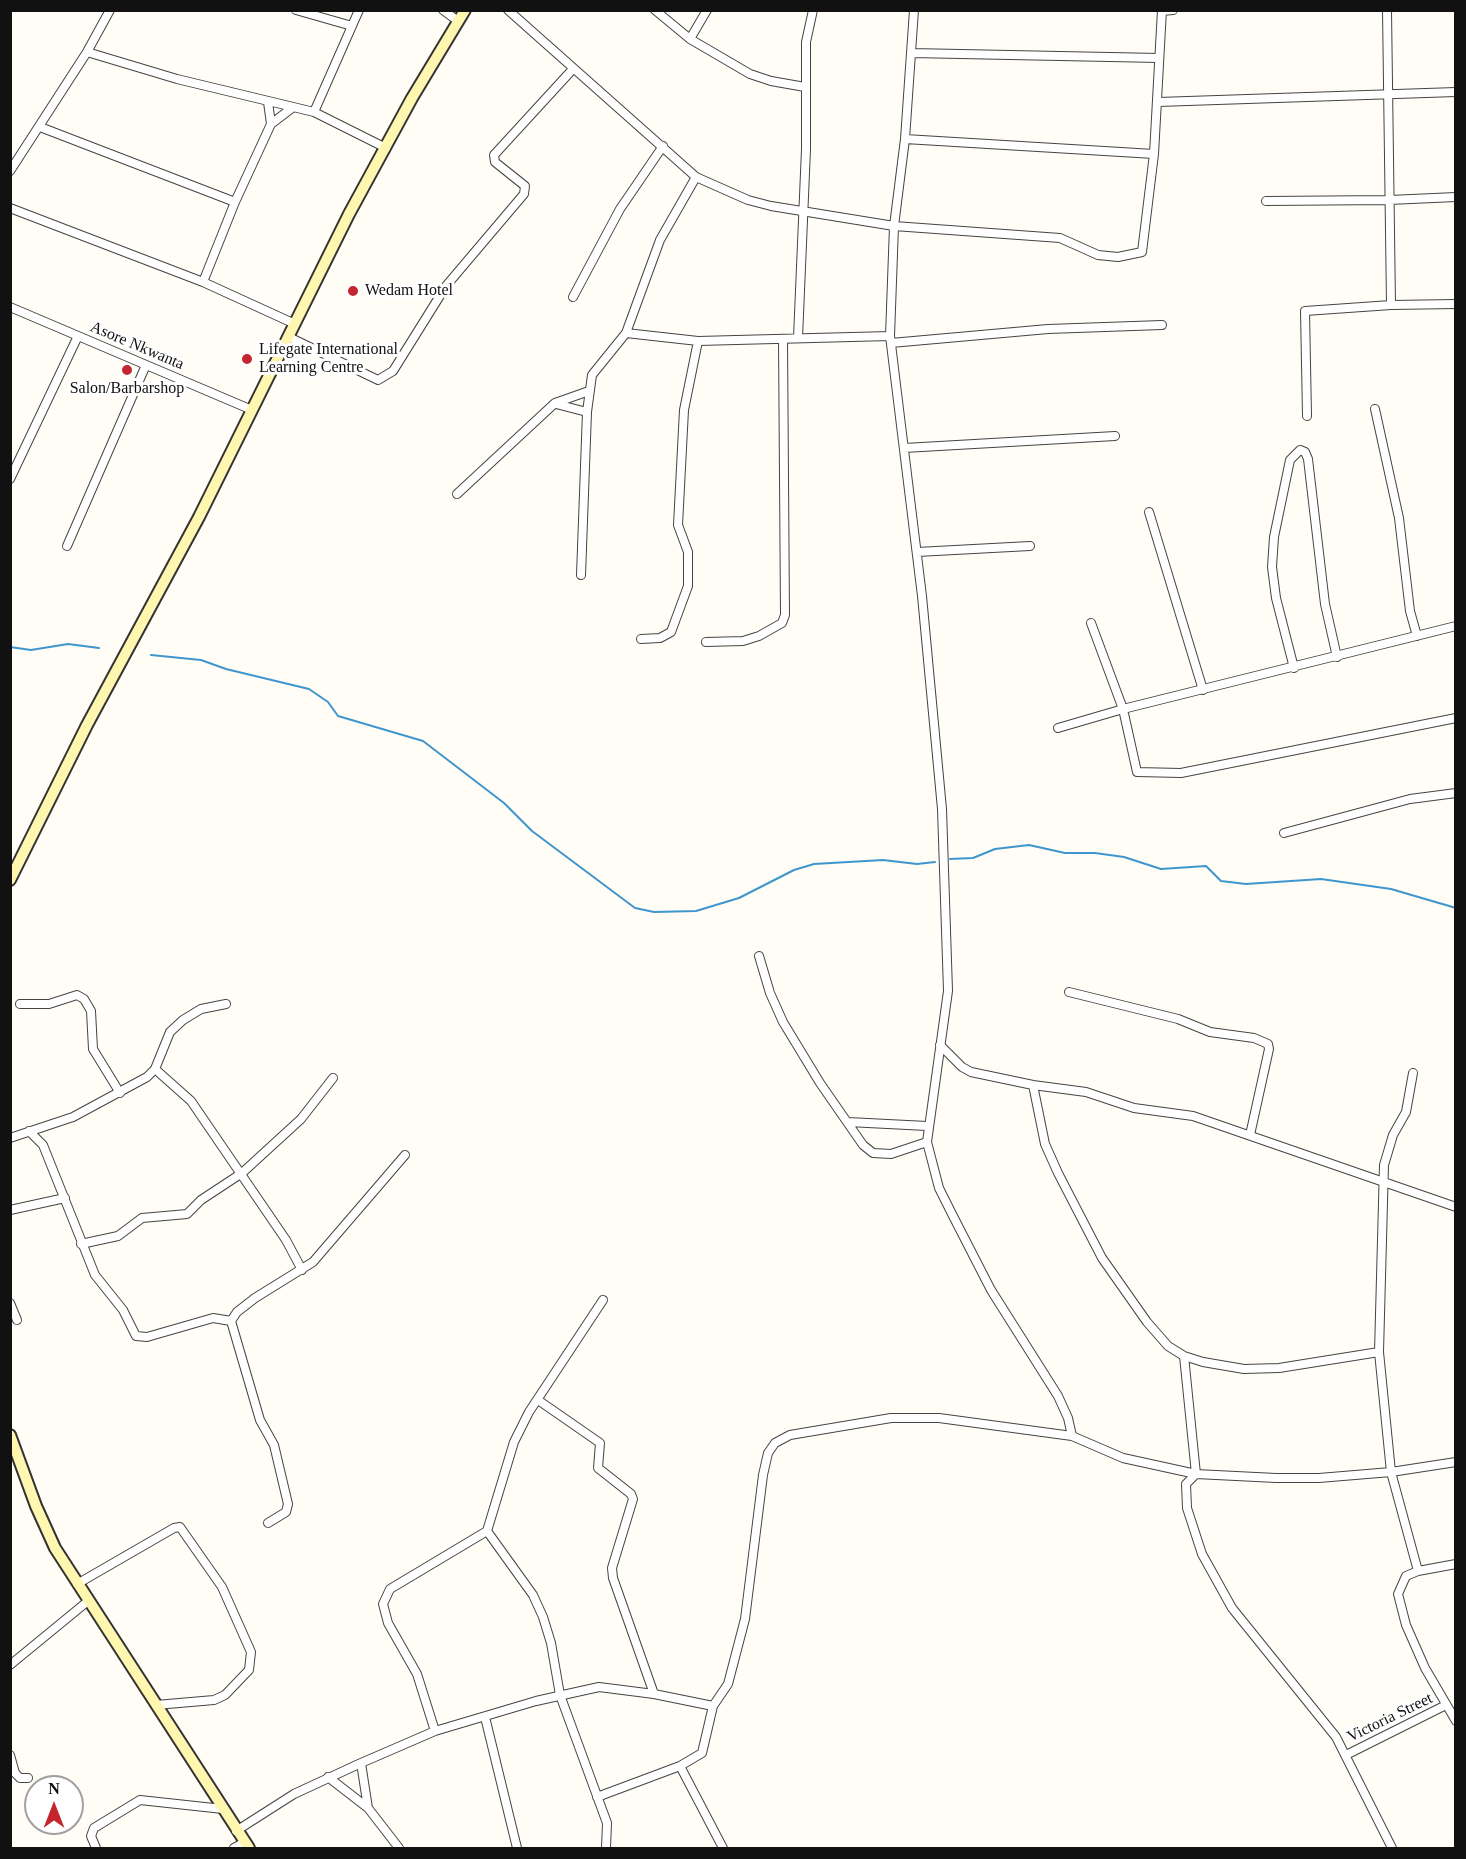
<!DOCTYPE html>
<html>
<head>
<meta charset="utf-8">
<style>
  body { margin:0 }
  #map { position:relative; width:1466px; height:1859px; overflow:hidden; background:#fffdf5; font-family:"Times New Roman",serif }
  canvas { display:block }
  .frame { position:absolute; inset:0; border:12px solid #111; pointer-events:none }
  .north { position:absolute; left:24px; top:1775px; width:60px; height:60px; box-sizing:border-box; background:#fff; border:2px solid #a0a0a0; border-radius:50%; rotate:0deg; font-size:16px; font-weight:700; line-height:24px; text-align:center; color:#111 }
  .north::after { content:''; display:block; margin:auto; width:21px; height:27px; background:#c4262e; clip-path:polygon(50% 0,100% 100%,50% 72%,0 100%) }
</style>
</head>
<body>
<div id="map">
<canvas width="1466" height="1859"></canvas>
<div class="frame"></div>
<div class="north">N</div>
</div>
<script>
const g = document.querySelector('canvas').getContext('2d');
g.lineJoin = 'round';
const poly = rows => new Path2D(rows.map(r => 'M' + r).join(''));
function trace(path, color, width, dash) { g.strokeStyle = color; g.lineWidth = width; g.lineCap = dash ? 'butt' : 'round'; g.setLineDash(dash || []); g.stroke(path); }
function write(font, color, halo, rows, align = 'center') {
  g.font = font + ' "Times New Roman",serif'; g.lineWidth = 6; g.setLineDash([]); g.textBaseline = 'middle'; g.strokeStyle = halo; g.fillStyle = color; for (const [text, x, y, turn = 0] of rows) {
    g.save(); g.translate(x, y); g.rotate((+turn || 0) * Math.PI / 180); g.textAlign = isNaN(turn) ? turn : align; if (halo) g.strokeText(text, 0, 0); g.fillText(text, 0, 0); g.restore();
  }
}
trace(poly([
  [10,647,31,650,68,644,99,648],
  [151,655,201,660,226,669,309,689,328,702,338,716,423,741,504,803,532,831,635,908,654,912,696,911,739,898,794,870,814,864,883,860,917,864,935,862],
  [950,859,973,858,995,849,1029,845,1065,853,1095,853,1124,857,1161,869,1206,866,1221,881,1246,884,1321,879,1391,889,1456,908]
]), '#3f96cf', 2);
const street = poly([
  [296,10,352,26],
  [443,10,458,21],
  [508,10,696,177,748,200,771,206,894,226,1060,238,1098,255,1118,257,1142,252,1154,154,1162,10],
  [655,10,690,39,750,74,771,81,805,87],
  [914,10,905,139,894,226,890,336,922,596,942,809,948,991,927,1142,939,1188,952,1214,991,1290,1058,1396,1068,1418,1072,1436],
  [1387,10,1391,305],
  [1162,11,1173,10],
  [690,39,707,10],
  [87,52,177,79,314,112,386,148],
  [911,53,1159,58],
  [268,102,271,124],
  [1158,102,1456,92],
  [314,112,359,10],
  [40,127,235,202],
  [905,139,1154,154],
  [10,171,87,52,110,10],
  [1266,201,1389,200,1456,197],
  [10,208,203,282,295,324],
  [203,282,235,202,271,124,292,108],
  [573,297,620,209,663,146],
  [10,307,252,410],
  [626,333,698,341,890,336],
  [289,337,378,380,393,371,446,286,524,194,525,186,495,162,494,155,572,70],
  [798,338,806,149,806,42,813,10],
  [891,343,1048,329,1162,325],
  [556,404,587,412],
  [1375,409,1399,518,1410,611,1417,636],
  [1307,416,1305,311,1391,305,1456,304],
  [904,448,1115,436],
  [10,479,78,336],
  [457,494,555,403,589,391],
  [1149,512,1203,690],
  [67,546,146,365],
  [917,552,1030,546],
  [581,575,587,412,592,375,626,333,660,240,696,177],
  [1091,623,1123,709,1137,772,1181,773,1456,718],
  [641,639,660,638,671,632,688,586,688,552,678,525,684,410,698,341],
  [706,642,743,641,759,636,782,623,785,615,783,339],
  [1294,668,1276,598,1272,567,1274,537,1290,460,1300,450,1305,452,1308,459,1325,604,1337,657],
  [1058,728,1123,709,1456,626],
  [1284,833,1410,799,1456,793],
  [759,956,770,993,783,1022,820,1083,863,1145,873,1153,891,1154,927,1142],
  [1069,992,1178,1019,1210,1032,1254,1038,1268,1044,1269,1049,1250,1135],
  [20,1004,49,1004,77,995,84,999,91,1011,93,1049,120,1093],
  [940,1045,962,1067,971,1072,1033,1085,1086,1092,1134,1108,1193,1116,1456,1207],
  [155,1069,191,1101,286,1240,302,1270],
  [1413,1073,1406,1112,1393,1135,1384,1165,1379,1352,1391,1472,1418,1571],
  [1033,1085,1045,1144,1058,1173,1102,1258,1147,1322,1168,1346,1184,1356,1203,1362,1244,1369,1279,1368,1379,1352],
  [848,1122,927,1126],
  [29,1131,43,1145,95,1275,123,1310,136,1336,147,1337,213,1318,231,1321],
  [10,1138,73,1117,147,1077,155,1069,170,1032,183,1020,201,1009,226,1004],
  [10,1210,65,1198],
  [81,1244,118,1236,142,1218,187,1214,201,1200,242,1173,301,1119,333,1078],
  [10,1303,17,1320],
  [1184,1356,1196,1474,1186,1484,1187,1508,1202,1554,1232,1608,1336,1737,1392,1848],
  [538,1400,600,1443,598,1468,631,1494,633,1499,612,1568,613,1578,654,1694],
  [268,1523,286,1512,288,1504,274,1445,260,1420,231,1321,237,1312,255,1298,313,1262,405,1155],
  [487,1531,533,1595,543,1617,551,1643,560,1695,607,1823,606,1848],
  [1456,1564,1418,1571,1406,1576,1398,1594,1406,1625,1425,1668,1456,1721],
  [77,1584,174,1528,180,1527,222,1587,251,1652,249,1670,225,1695,214,1700,156,1705],
  [10,1665,88,1601],
  [485,1717,517,1848],
  [435,1731,417,1674,388,1623,383,1604,390,1589,487,1531,514,1442,529,1412,603,1300],
  [10,1755,15,1773,20,1778,28,1778],
  [1346,1755,1446,1705],
  [361,1763,368,1808],
  [680,1766,723,1848],
  [328,1777,368,1808,399,1848],
  [597,1797,680,1766,702,1753,713,1706],
  [236,1831,294,1794,361,1763,435,1731,536,1701,599,1687,654,1694,713,1706,728,1684,745,1619,763,1475,768,1453,775,1443,790,1435,891,1418,939,1418,1072,1436,1123,1458,1196,1474,1276,1478,1319,1478,1391,1472,1456,1462],
  [96,1848,91,1836,94,1828,140,1800,223,1809],
  [234,1848,245,1842]
]);
const secondary = poly([
  [10,880,87,725,199,517,349,214,412,98,465,10],
  [10,1435,36,1506,55,1548,249,1848]
]);
trace(street, '#444', 10);
trace(secondary, '#333', 14);
trace(street, '#fff', 8);
trace(secondary, '#fff6b0', 10);
for (const [x, y, r, color] of [
  [353,291,6,"#c4262e"],
  [247,359,6,"#c4262e"],
  [127,370,6,"#c4262e"]
]) { const dot = new Path2D(); dot.arc(x, y, r, 0, 2 * Math.PI); g.fillStyle = color; g.fill(dot); trace(dot, '#fff', 2); }
write('16px', '#111', '#fff', [
  ["Wedam Hotel",365,291],
  ["Lifegate International",259,350],
  ["Learning Centre",259,368],
  ["Salon/Barbarshop",127,389,"center"]
], 'left');
write('16px', '#111', '#fff', [
  ["Asore Nkwanta",137,346,23],
  ["Victoria Street",1390,1718,-26]
]);
</script>
</body>
</html>
